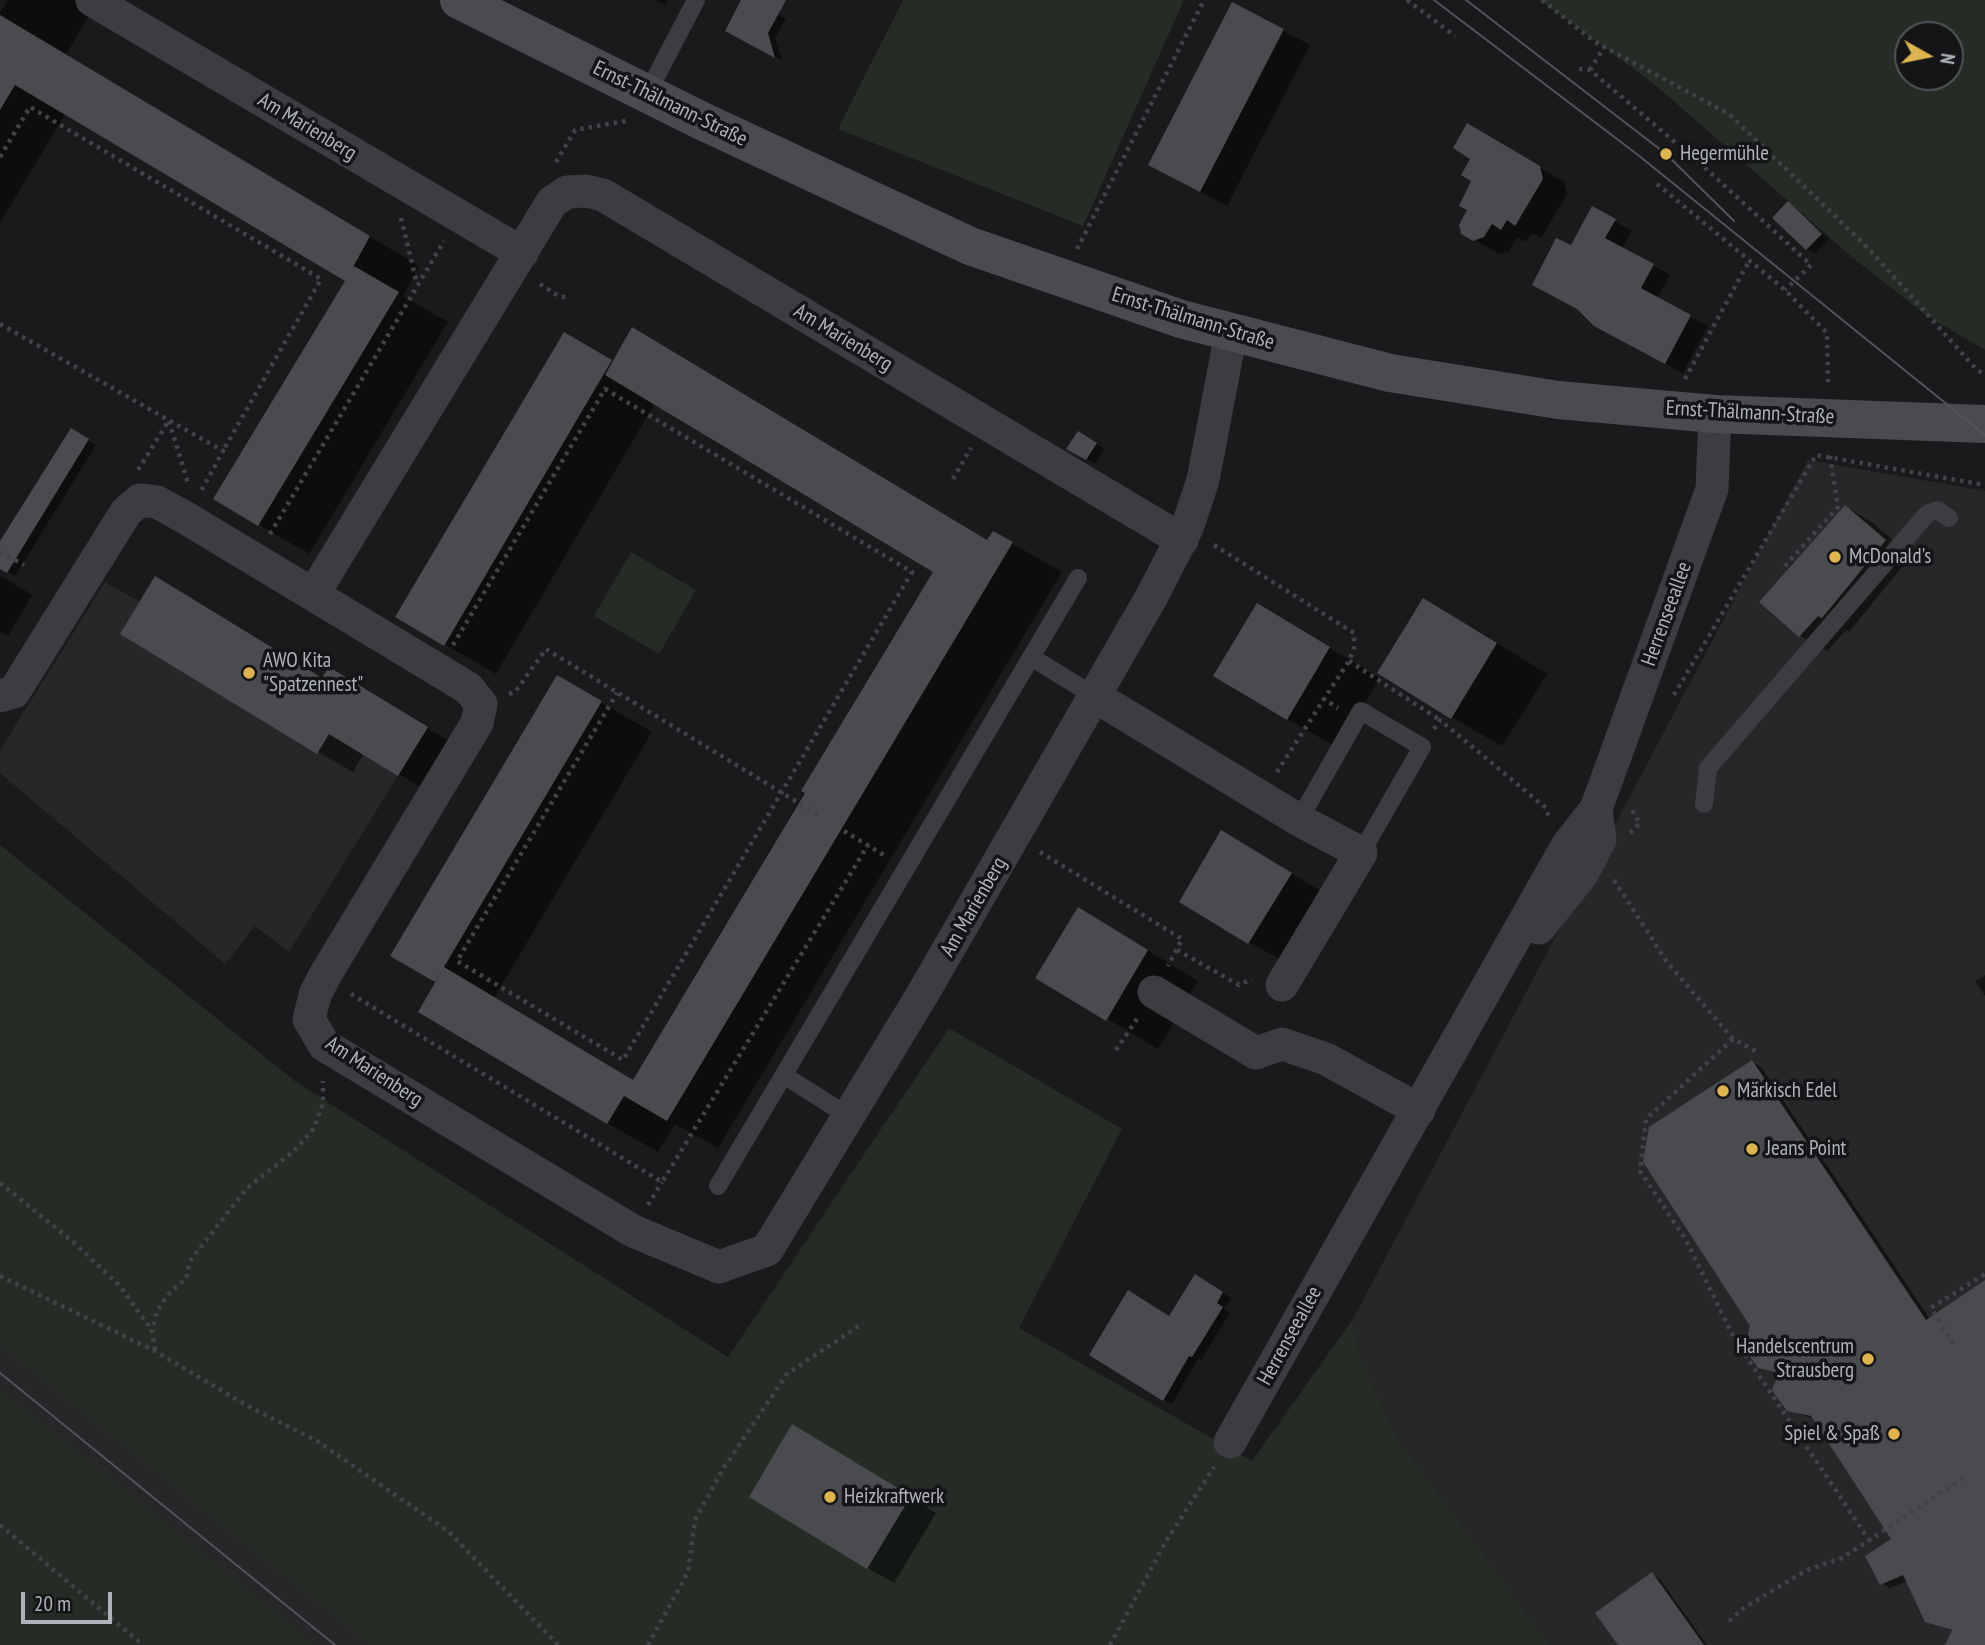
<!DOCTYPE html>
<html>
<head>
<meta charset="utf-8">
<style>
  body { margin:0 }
  #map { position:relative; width:1985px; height:1645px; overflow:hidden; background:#1a1a1c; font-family:"PT Sans Narrow",sans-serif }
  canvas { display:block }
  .north { position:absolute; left:1894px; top:21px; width:70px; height:70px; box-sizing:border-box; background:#151517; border:2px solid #525458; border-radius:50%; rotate:99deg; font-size:19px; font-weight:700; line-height:28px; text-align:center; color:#aeb2ba }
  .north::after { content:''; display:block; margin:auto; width:24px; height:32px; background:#deb451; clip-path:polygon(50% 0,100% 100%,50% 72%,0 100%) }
  .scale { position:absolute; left:21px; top:1592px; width:91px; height:32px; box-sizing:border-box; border:4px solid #aeb2ba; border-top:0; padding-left:9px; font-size:21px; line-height:24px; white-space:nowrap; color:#aeb2ba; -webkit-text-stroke:5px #151517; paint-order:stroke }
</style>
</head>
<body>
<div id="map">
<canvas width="1985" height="1645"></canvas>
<div class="north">N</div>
<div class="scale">20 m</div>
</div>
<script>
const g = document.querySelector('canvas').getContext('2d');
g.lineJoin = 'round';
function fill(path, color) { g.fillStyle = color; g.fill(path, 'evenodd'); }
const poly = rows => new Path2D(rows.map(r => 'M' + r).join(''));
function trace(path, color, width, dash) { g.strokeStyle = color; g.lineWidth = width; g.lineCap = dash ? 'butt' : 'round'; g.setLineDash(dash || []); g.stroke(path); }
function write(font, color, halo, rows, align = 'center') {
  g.font = font + ' "PT Sans Narrow",sans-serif'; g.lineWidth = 7; g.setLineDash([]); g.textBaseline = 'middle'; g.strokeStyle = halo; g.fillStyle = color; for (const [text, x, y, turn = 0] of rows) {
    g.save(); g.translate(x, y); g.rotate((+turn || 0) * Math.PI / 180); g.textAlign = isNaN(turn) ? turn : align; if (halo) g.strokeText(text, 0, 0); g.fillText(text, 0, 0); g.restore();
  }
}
fill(poly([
  [1808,460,1985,491,1985,1645,1550,1645,1398,1438,1360,1356,1353,1319],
  [105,582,140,602,322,678,329,667,428,727,289,952,255,926,225,964,0,773,0,750],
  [0,1345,200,1505,370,1645,316,1645,212,1561,0,1390]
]), '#272629');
fill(poly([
  [903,0,1184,0,1083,226,838,129],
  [1540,0,1985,0,1985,350,1924,314,1852,257,1654,84],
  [1908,35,1950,35,1950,77,1908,77],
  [631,552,696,590,659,654,594,616],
  [0,845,296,1082,728,1357,949,1028,1122,1129,1019,1328,1252,1461,1353,1319,1360,1356,1398,1438,1550,1645,370,1645,0,1345],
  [0,1390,102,1471,316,1645,0,1645]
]), '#252c26');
fill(poly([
  [8,0,75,0,92,10,66,55,419,266,403,296,448,322,309,554,259,525,347,280,66,113,0,223,0,13],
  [656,0,668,0,665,5],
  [743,0,752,0,786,19,775,38,782,60,735,34],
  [1233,4,1310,45,1227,206,1177,180],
  [1468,126,1564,182,1567,194,1541,238,1532,233,1526,242,1517,237,1509,251,1499,254,1463,233,1474,181],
  [1788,204,1829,239,1815,253,1807,249],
  [1593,209,1632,231,1622,248,1670,275,1657,299,1708,326,1683,373,1613,336,1572,248],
  [564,334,614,363,989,542,994,533,1062,572,718,1148,675,1124,658,1152,607,1123,438,982,393,956,558,677,652,732,494,998,634,1082,935,571,655,403,496,674,397,617],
  [72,431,96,445,15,576,0,567,0,545],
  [1078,433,1104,449,1095,464,1069,448],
  [1846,507,1872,522,1911,556,1849,632,1846,630,1827,651,1800,636,1762,602],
  [0,575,32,595,8,636,0,632],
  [1475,629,1547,674,1502,746,1451,717],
  [1308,635,1380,678,1338,748,1287,719],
  [324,680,365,690,462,749,434,795,364,753,353,772,318,752],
  [1272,861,1342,904,1300,971,1249,942],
  [1129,939,1198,981,1158,1049,1037,977],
  [1985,975,1985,996,1975,981],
  [1752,1062,1761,1067,1930,1319,1985,1282,1985,1645,1947,1645,1953,1631,1926,1620,1908,1581,1890,1588,1881,1583,1893,1539,1815,1419,1788,1410,1780,1375,1760,1367,1752,1325],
  [1196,1277,1231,1298,1224,1309,1230,1313,1201,1360,1198,1359,1172,1404,1091,1354,1170,1318],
  [819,1441,936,1513,894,1583,868,1568],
  [1652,1574,1660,1579,1707,1645,1620,1645]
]), '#0007');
fill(poly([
  [741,0,786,0,768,33,775,58,725,31],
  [1232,2,1284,29,1200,192,1148,165],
  [0,15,370,236,352,269,354,266,399,292,258,526,213,499,345,281,15,85,0,110],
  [1467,123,1540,166,1543,179,1515,226,1507,220,1501,230,1492,224,1484,237,1473,241,1461,234,1459,225,1467,210,1459,206,1471,181,1461,175,1470,159,1453,148],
  [1788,201,1822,234,1806,250,1772,218],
  [1592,206,1616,219,1605,238,1654,264,1641,288,1691,315,1665,364,1594,326,1577,309,1532,285,1556,238,1571,245],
  [632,327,987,540,993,531,1013,542,667,1121,624,1096,607,1124,418,1012,444,967,633,1080,805,793,801,791,933,572,605,375],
  [564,332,612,360,444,646,395,617],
  [71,428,89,439,7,573,0,569,0,541],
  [1078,431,1097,443,1086,460,1066,449],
  [1845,505,1886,540,1822,618,1818,616,1799,637,1759,602],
  [155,576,322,678,329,667,428,727,398,776,329,734,317,754,120,634],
  [1423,598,1497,643,1451,719,1377,673],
  [1257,603,1330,647,1287,720,1213,676],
  [557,675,602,701,435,982,390,956],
  [1221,830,1292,873,1248,944,1179,902],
  [1078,907,1148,950,1106,1021,1035,978],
  [1752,1060,1926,1320,1985,1280,1985,1645,1945,1645,1952,1630,1925,1622,1903,1575,1880,1585,1865,1556,1891,1539,1811,1416,1787,1411,1772,1390,1779,1373,1758,1368,1744,1348,1750,1326,1643,1162,1649,1127],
  [1195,1274,1223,1292,1217,1303,1223,1307,1192,1357,1189,1356,1163,1401,1089,1355,1128,1290,1169,1316],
  [792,1424,911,1496,867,1569,749,1497],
  [1652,1572,1704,1645,1618,1645,1595,1613]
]), '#4a4b4e');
trace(poly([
  [1407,0,1455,36],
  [1542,0,1595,42,1729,114,1870,250,1976,369,1985,375],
  [1579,69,1590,70,1703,166,1811,265,1785,290],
  [1590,70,1604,47],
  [0,157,30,107,321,279,223,451],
  [556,162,575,130,626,121],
  [1657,184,1785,290,1827,333,1828,384],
  [401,218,417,284],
  [1077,249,1204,0],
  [540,284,560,297,570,297],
  [0,324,223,451,200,493],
  [1685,379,1749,261],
  [169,421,188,483],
  [138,470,169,420],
  [953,479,971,448],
  [270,534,444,241],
  [1214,545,1354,633,1354,648,1349,661,1324,699,1338,708],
  [0,552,24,565],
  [1785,566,1838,507,1830,456],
  [453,645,605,389,912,572,623,1060,457,961,617,693],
  [1349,661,1440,720],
  [509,694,515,692,546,649,820,816],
  [1674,695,1816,455,1985,485],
  [1434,729,1440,720,1546,808,1549,817],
  [1277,772,1324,699],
  [844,831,887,857],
  [1630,833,1640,823,1630,807],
  [1040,852,1182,939,1168,966],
  [1614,880,1667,962,1733,1039,1759,1053],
  [1177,950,1239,985,1252,979],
  [351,994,662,1182,868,845],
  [1733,1039,1646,1119,1640,1171,1686,1240,1734,1338,1869,1540],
  [1116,1050,1137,1019],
  [0,1183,72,1241,119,1285,151,1329],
  [648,1205,662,1182],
  [0,1276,155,1351,251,1408,317,1441,449,1532,558,1645],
  [1953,1344,1931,1308,1985,1274],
  [155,1350,152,1330,158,1309,171,1291,186,1279,190,1261,246,1189,294,1151,314,1128,323,1103,323,1081],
  [0,1525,143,1645],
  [1729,1621,1745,1607,1807,1570,1842,1558,1968,1475],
  [648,1645,688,1572,695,1520,723,1469,787,1374,863,1323],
  [1110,1645,1165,1543,1214,1467]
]), '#424348', 4.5, [3.5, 5]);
trace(poly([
  [647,94,696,0],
  [1031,657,1096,697],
  [1704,804,1708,768,1927,514,1937,510,1949,518],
  [1299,820,1361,711,1422,747,1361,853],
  [785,1076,850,1117],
  [718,1186,1078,578]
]), '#3c3c41', 18);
trace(poly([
  [92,0,522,253],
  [313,595,552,202,567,192,586,191,603,195,1182,540],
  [0,696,14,692,126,512,140,500,157,502,186,518,468,688,481,704,477,723,324,977,315,995,309,1019,324,1045,633,1231,719,1267,767,1250,922,995,1152,596,1187,528,1203,480,1231,333],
  [1096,697,1299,820,1361,853,1282,985],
  [1539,928,1582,874,1600,840,1596,809],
  [1154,992,1256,1053,1282,1044,1326,1059,1419,1110],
  [1230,1442,1567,846,1596,809,1712,489,1715,414]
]), '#3c3c41', 33);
trace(poly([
  [459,0,702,121,970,246,1181,319,1390,373,1558,400,1715,414,1985,424]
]), '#4a4b51', 38);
trace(poly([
  [1434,0,1638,155,1985,435],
  [1466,0,1666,154,1734,221],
  [0,1373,335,1645]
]), '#53545a', 2);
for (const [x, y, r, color] of [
  [1666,154,7,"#deb451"],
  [1835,557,7,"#deb451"],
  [249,673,7,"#deb451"],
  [1723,1091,7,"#deb451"],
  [1752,1149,7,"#deb451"],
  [1868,1359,7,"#deb451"],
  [1894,1434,7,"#deb451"],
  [830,1497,7,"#deb451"]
]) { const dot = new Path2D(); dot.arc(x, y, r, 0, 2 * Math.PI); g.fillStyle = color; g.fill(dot); trace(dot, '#151517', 2.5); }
write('21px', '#aeb2ba', '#151517', [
  ["Ernst-Thälmann-Straße",670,104,26],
  ["Am Marienberg",307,127,31],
  ["Ernst-Thälmann-Straße",1193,319,17],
  ["Am Marienberg",843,338,31],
  ["Ernst-Thälmann-Straße",1750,413,3],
  ["Herrenseeallee",1667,614,-70],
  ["Am Marienberg",974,907,-60],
  ["Am Marienberg",374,1072,33],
  ["Herrenseeallee",1290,1336,-61]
]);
write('21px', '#aeb2ba', '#151517', [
  ["Hegermühle",1680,154],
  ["McDonald's",1849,557],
  ["AWO Kita",263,661],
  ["\"Spatzennest\"",263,685],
  ["Märkisch Edel",1737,1091],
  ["Jeans Point",1766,1149],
  ["Handelscentrum",1854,1347,"right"],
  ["Strausberg",1854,1371,"right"],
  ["Spiel & Spaß",1880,1434,"right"],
  ["Heizkraftwerk",844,1497]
], 'left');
</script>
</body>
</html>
